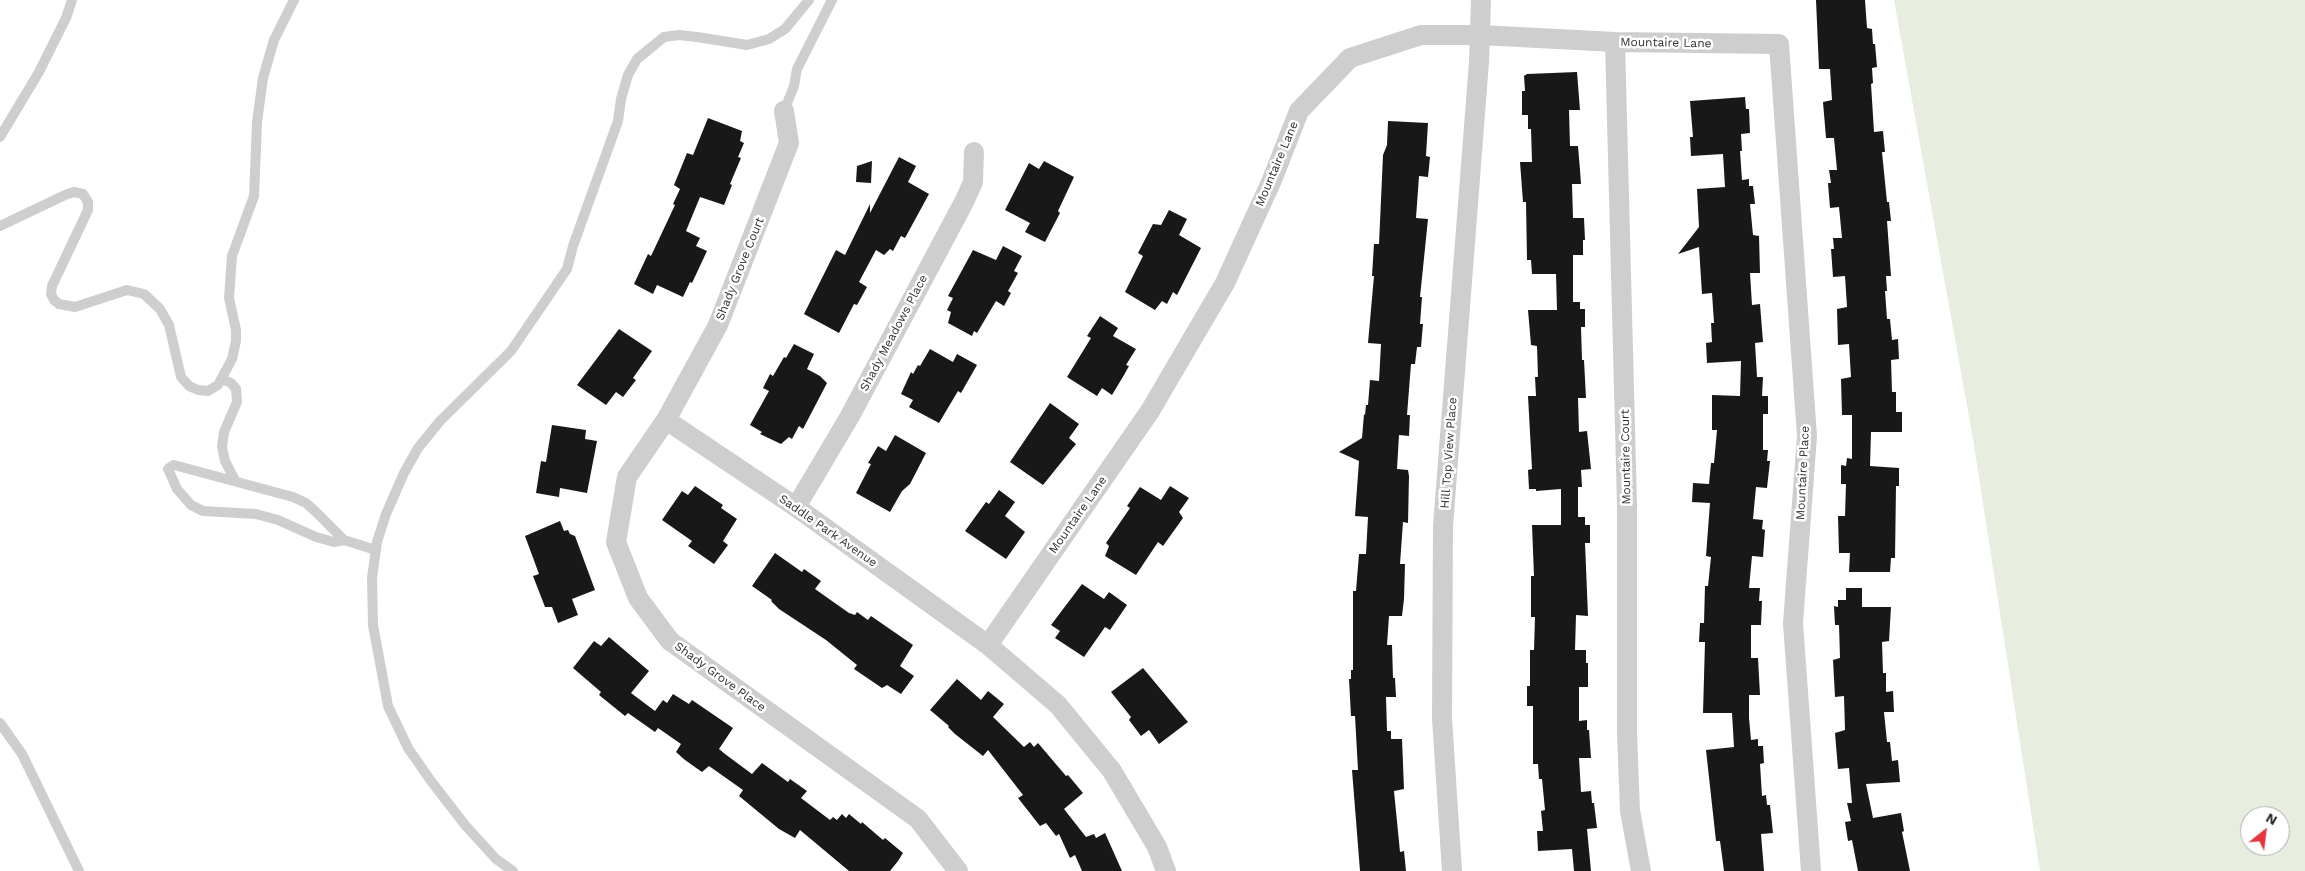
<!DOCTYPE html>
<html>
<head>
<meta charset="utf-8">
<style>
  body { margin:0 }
  #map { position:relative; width:2305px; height:871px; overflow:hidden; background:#fff; font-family:"Work Sans",sans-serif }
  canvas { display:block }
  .north { position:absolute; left:2240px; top:806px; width:50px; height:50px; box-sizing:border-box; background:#fff; border:1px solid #adadad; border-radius:50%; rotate:29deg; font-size:14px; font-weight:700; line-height:20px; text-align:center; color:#313131 }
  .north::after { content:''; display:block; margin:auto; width:18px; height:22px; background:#e53640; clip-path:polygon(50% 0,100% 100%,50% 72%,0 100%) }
</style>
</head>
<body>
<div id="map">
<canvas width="2305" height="871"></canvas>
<div class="north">N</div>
</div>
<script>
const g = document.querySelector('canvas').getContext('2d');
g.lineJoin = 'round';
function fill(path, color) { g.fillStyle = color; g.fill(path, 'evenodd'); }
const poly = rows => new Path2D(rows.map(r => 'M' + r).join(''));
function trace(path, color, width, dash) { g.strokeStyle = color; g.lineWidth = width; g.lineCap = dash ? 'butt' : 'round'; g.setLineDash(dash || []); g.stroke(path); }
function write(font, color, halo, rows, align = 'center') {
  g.font = font + ' "Work Sans",sans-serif'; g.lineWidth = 5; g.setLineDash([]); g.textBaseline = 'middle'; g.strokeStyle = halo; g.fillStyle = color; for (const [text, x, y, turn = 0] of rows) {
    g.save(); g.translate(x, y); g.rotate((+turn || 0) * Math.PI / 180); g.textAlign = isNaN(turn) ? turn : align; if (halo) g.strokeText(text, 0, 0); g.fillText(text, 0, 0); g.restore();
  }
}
fill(poly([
  [1894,0,2305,0,2305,871,2040,871,1973,439],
  [2250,816,2280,816,2280,846,2250,846]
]), '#e7eee0');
fill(poly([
  [1816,0,1865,0,1867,28,1872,29,1873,44,1875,44,1877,67,1872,68,1873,83,1871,84,1874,132,1883,131,1885,152,1882,152,1887,202,1889,202,1891,221,1887,221,1891,276,1886,276,1887,291,1885,291,1887,319,1890,319,1892,340,1898,339,1899,359,1891,360,1892,392,1896,392,1896,412,1902,412,1902,432,1871,432,1870,466,1899,468,1899,486,1896,486,1895,558,1891,558,1890,572,1849,572,1850,553,1839,553,1838,516,1845,516,1846,484,1841,484,1841,465,1846,466,1847,458,1852,459,1852,415,1842,415,1841,379,1851,377,1849,344,1838,345,1837,309,1847,307,1845,276,1833,277,1831,249,1834,249,1833,238,1842,238,1839,207,1830,208,1828,183,1831,183,1829,170,1837,170,1834,138,1826,138,1823,102,1832,100,1830,69,1819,69],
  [1577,72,1580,110,1569,110,1570,146,1578,146,1580,170,1581,184,1572,184,1573,218,1584,218,1585,240,1583,240,1583,255,1573,255,1573,302,1580,302,1580,309,1585,309,1585,327,1581,327,1582,360,1584,360,1586,398,1578,398,1579,432,1587,431,1591,469,1581,470,1582,487,1578,487,1578,517,1585,517,1585,525,1590,525,1590,543,1585,543,1588,616,1576,615,1575,650,1586,650,1586,663,1588,663,1588,687,1579,687,1579,721,1587,720,1587,730,1589,730,1591,758,1579,758,1581,792,1591,791,1592,803,1594,803,1597,828,1587,829,1591,871,1574,871,1572,849,1538,851,1537,831,1543,831,1541,811,1545,810,1542,779,1539,779,1538,764,1533,764,1533,706,1527,706,1527,686,1530,686,1530,650,1534,650,1535,617,1531,617,1531,576,1534,576,1532,525,1561,525,1561,489,1536,491,1536,489,1529,489,1528,470,1532,469,1528,396,1536,396,1535,377,1538,377,1537,346,1531,345,1528,310,1557,310,1556,274,1532,274,1531,260,1527,260,1526,202,1523,202,1520,162,1532,162,1531,129,1528,129,1528,115,1522,115,1522,91,1525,91,1524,76,1527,74],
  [1745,97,1746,109,1749,109,1750,133,1741,134,1742,151,1740,151,1742,180,1749,179,1749,186,1753,186,1755,204,1750,204,1753,235,1759,236,1760,273,1750,273,1752,305,1760,304,1763,342,1755,343,1757,377,1763,377,1762,396,1768,396,1768,414,1763,414,1763,450,1768,450,1767,461,1770,461,1767,488,1756,487,1753,519,1763,520,1762,529,1765,530,1763,557,1752,556,1749,588,1760,588,1759,601,1762,601,1761,625,1751,625,1751,658,1758,658,1760,695,1749,695,1749,718,1751,740,1758,739,1758,746,1763,746,1764,763,1760,764,1762,796,1766,795,1767,805,1770,805,1773,833,1761,834,1764,871,1724,871,1720,841,1716,841,1706,750,1734,747,1732,713,1703,713,1705,642,1699,642,1700,623,1704,623,1705,586,1708,586,1711,557,1706,556,1710,503,1692,502,1693,483,1709,484,1711,463,1714,463,1717,430,1712,430,1712,395,1740,396,1741,361,1707,363,1706,343,1712,342,1711,323,1714,323,1712,293,1702,294,1699,247,1678,254,1699,227,1697,189,1725,187,1723,154,1691,156,1690,137,1693,137,1690,101],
  [708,118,742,131,740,141,744,143,738,157,741,158,730,184,732,185,724,205,700,197,686,231,700,238,696,246,707,251,692,283,690,282,683,297,657,285,653,294,634,284,648,254,651,256,675,205,673,204,680,189,674,185,687,153,693,155],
  [1388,121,1428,123,1426,156,1430,157,1428,177,1419,176,1416,218,1428,219,1420,297,1422,297,1420,324,1423,324,1421,347,1417,347,1415,364,1411,364,1407,415,1410,415,1409,436,1399,435,1397,469,1408,470,1409,476,1408,523,1403,522,1400,564,1405,564,1404,599,1402,616,1389,616,1387,645,1392,645,1393,678,1395,678,1396,697,1386,697,1387,731,1391,731,1391,739,1402,739,1404,789,1394,791,1400,852,1404,851,1406,871,1360,871,1352,770,1358,770,1355,716,1351,716,1349,679,1351,679,1351,670,1353,670,1353,591,1356,591,1359,554,1366,554,1368,517,1355,516,1359,461,1339,452,1362,438,1364,414,1365,415,1366,405,1368,405,1370,380,1379,381,1381,344,1368,343,1374,276,1372,276,1374,244,1379,244,1383,155,1387,145],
  [899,157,916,166,908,182,929,194,905,238,901,236,893,251,890,249,884,255,876,250,859,282,867,287,857,305,854,304,839,333,804,314,836,250,845,255,870,204,870,213],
  [872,161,871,183,856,182,857,166],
  [1044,161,1074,177,1058,211,1060,213,1045,242,1025,232,1030,223,1005,210,1029,163,1039,169],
  [1169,210,1187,219,1179,235,1201,248,1177,295,1173,292,1167,304,1162,301,1155,310,1125,292,1143,256,1138,253,1153,224,1161,225],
  [1003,246,1022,256,1014,271,1018,273,1008,291,1011,293,1004,306,996,301,977,333,974,331,972,336,948,323,951,312,947,310,953,298,948,296,973,250,996,260],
  [1100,316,1118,328,1113,336,1136,349,1126,365,1129,366,1124,375,1112,395,1102,388,1097,396,1067,377,1091,338,1087,336],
  [619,329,652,351,633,378,636,380,623,397,616,392,606,405,577,385],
  [794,344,814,354,807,369,820,376,827,383,803,429,799,426,792,439,789,437,781,444,760,434,762,432,750,425,769,391,763,388,770,374,773,376,784,357,786,358],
  [930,349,953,362,957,354,977,365,961,393,958,391,939,423,909,407,913,400,901,394,911,372,913,374,918,365,920,366],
  [1050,403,1079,424,1069,438,1076,444,1043,485,1010,462],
  [552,425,586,430,585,439,597,441,587,493,560,488,559,497,536,493,541,461,546,462],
  [895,435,926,453,910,484,902,491,890,512,856,493,871,464,868,463,878,446,886,451],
  [695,486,723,505,721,508,737,519,723,541,728,545,714,564,688,546,692,541,662,520,682,491,688,495],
  [1170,486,1189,498,1179,512,1183,518,1163,546,1158,542,1136,575,1105,556,1109,546,1106,543,1130,508,1127,506,1140,487,1161,500],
  [999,490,1015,502,1005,516,1025,532,1006,559,965,531,986,502,989,504],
  [560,521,564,531,568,530,570,534,575,536,595,590,572,599,578,615,558,623,552,607,545,607,533,576,539,574,525,536],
  [775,553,802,572,804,569,821,581,815,589,849,613,855,615,857,612,868,620,871,616,913,645,900,666,914,676,901,694,887,685,882,688,854,669,857,665,826,640,779,609,771,601,772,600,752,586],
  [1082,584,1104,599,1109,592,1127,605,1110,630,1105,627,1084,657,1055,638,1060,631,1051,625],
  [1846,588,1862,588,1862,607,1891,607,1889,641,1882,642,1883,673,1886,673,1886,692,1893,691,1894,712,1884,712,1887,742,1890,742,1892,761,1898,760,1900,782,1866,784,1873,818,1901,813,1904,831,1902,832,1910,871,1858,871,1852,840,1848,841,1845,822,1851,821,1847,803,1852,803,1849,768,1838,769,1835,733,1845,730,1844,696,1835,697,1833,660,1840,658,1839,625,1835,625,1834,606,1838,607,1838,600,1846,600],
  [609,637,649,671,631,693,655,711,663,700,667,703,673,694,689,704,692,700,733,728,719,749,725,754,752,774,762,763,788,782,790,779,807,791,801,798,830,820,833,817,837,820,842,814,846,818,849,814,861,824,862,822,883,840,885,838,903,853,898,861,890,871,849,871,800,830,795,838,779,829,739,796,743,790,709,766,702,772,685,760,676,752,681,744,658,728,655,732,628,713,625,716,599,695,601,692,573,668,594,641,601,646],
  [1143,668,1188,722,1159,744,1149,730,1141,736,1129,720,1131,717,1111,692],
  [957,679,981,700,988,691,1004,704,993,717,1024,747,1030,742,1034,747,1038,743,1066,776,1068,775,1083,793,1064,809,1086,837,1094,834,1096,838,1105,833,1122,871,1082,871,1075,855,1070,858,1059,834,1056,836,1046,823,1040,826,1018,798,1023,795,988,750,983,756,955,734,948,727,949,726,930,710]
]), '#181818');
trace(poly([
  [784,111,794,86,797,69,832,0],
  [0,137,39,72,66,18,72,0],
  [0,226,65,195,74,192,83,194,88,202,88,210,52,286,51,294,54,300,59,304,75,307,127,290,144,294,160,309,169,325,181,377,189,386,198,390,208,391,218,385,232,359,236,341,236,330,229,298,232,256,254,196,257,122,263,78,274,40,294,0],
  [222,379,231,383,236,389,237,402,224,432,222,447,225,461,235,480],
  [344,540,334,542,316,537,278,520,256,514,203,511,191,505,177,489,168,469,174,465,293,497,306,503,317,513,344,540,376,550],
  [0,723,22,754,79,871],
  [513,871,496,859,465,825,431,781,408,748,388,706,373,625,372,578,377,542,386,514,404,473,418,448,440,421,511,351,567,269,573,246,618,121,621,99,628,75,637,59,664,37,679,35,697,37,747,45,769,39,785,29,809,0]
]), '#cecece', 10);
trace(poly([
  [1615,42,1627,505,1627,733,1630,811,1641,871],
  [784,111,789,143,718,325,666,420,627,477,616,542,638,598,670,641,918,819,958,871],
  [666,420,796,507,988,645,1058,705,1112,771,1157,847,1166,871],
  [796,507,850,416,964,202,973,182,974,152],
  [988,645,1150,411,1225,283,1272,180,1299,111,1350,58,1421,35,1480,35,1615,42,1779,44,1807,436,1793,623,1811,871],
  [1452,871,1442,718,1443,526,1479,62,1481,0]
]), '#cecece', 20);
write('12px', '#313131', '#fff', [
  ["Mountaire Lane",1666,43,1],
  ["Mountaire Lane",1277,164,-67],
  ["Shady Grove Court",740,269,-68],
  ["Shady Meadows Place",894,333,-62],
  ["Hill Top View Place",1449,453,-86],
  ["Mountaire Court",1626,457,-91],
  ["Mountaire Place",1803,473,-87],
  ["Mountaire Lane",1078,515,-55],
  ["Saddle Park Avenue",828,531,35],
  ["Shady Grove Place",720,677,36]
]);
</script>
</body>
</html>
